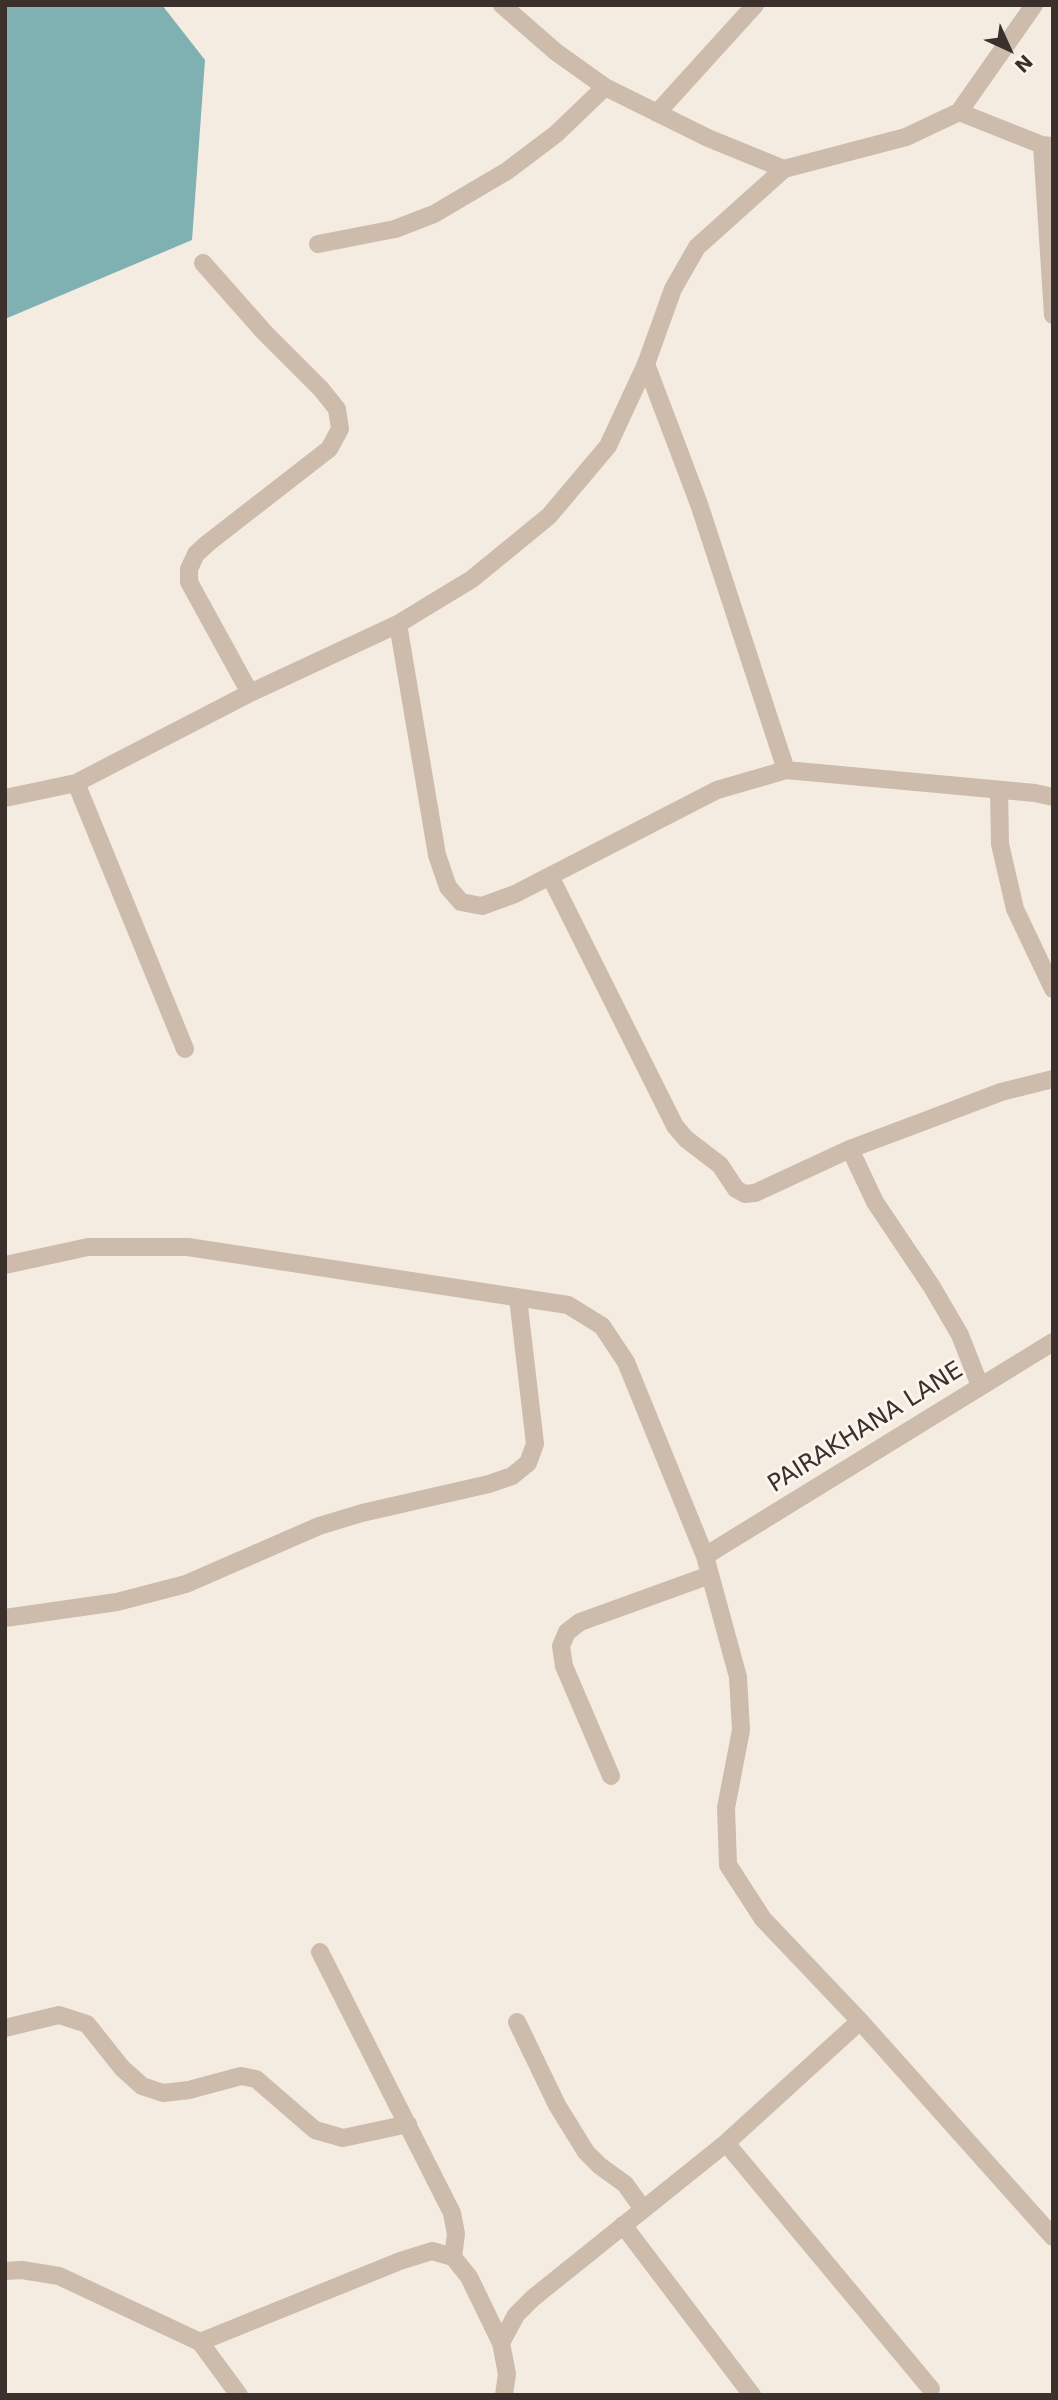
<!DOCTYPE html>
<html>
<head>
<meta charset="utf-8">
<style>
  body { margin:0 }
  #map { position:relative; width:1058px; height:2400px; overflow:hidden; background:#f4ebe1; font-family:"DejaVu Sans",sans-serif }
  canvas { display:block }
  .frame { position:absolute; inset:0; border:7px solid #3b302b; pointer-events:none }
  .north { position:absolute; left:974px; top:14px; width:70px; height:70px; -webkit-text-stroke:5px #fbf5ee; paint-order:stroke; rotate:135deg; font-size:19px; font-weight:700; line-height:28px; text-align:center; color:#3b302b }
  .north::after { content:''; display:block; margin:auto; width:24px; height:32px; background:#3b302b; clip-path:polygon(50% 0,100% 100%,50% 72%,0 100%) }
</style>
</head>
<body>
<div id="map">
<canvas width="1058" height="2400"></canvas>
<div class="frame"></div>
<div class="north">N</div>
</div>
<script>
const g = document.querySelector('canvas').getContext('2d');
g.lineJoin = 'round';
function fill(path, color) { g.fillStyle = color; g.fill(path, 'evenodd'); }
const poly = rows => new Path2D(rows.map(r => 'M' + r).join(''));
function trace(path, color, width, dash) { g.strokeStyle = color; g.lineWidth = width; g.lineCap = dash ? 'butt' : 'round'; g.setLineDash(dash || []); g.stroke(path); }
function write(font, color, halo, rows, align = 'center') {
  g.font = font + ' "DejaVu Sans",sans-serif'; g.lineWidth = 6; g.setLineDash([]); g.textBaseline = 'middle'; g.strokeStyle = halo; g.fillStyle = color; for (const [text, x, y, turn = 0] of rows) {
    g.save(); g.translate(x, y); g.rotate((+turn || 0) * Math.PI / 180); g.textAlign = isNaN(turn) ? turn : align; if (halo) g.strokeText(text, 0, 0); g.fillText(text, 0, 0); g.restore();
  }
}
fill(poly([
  [5,5,162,5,205,60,192,240,5,319]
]), '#7fb0b2');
trace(poly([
  [502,5,556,52,605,87,708,138,784,169,906,137,959,112,1034,5],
  [959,112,1042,145,1051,146],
  [657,113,755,5],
  [1042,145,1053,315],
  [318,244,395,229,434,214,507,171,556,134,605,87],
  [203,263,265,333,321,389,337,409,340,429,329,449,208,543,196,554,189,569,189,582,250,693],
  [646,364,699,504,786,770],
  [398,624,437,855,448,887,461,902,482,906,515,894,717,790,786,770,1035,793,1053,797],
  [76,783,185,1049],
  [999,790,1000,844,1015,909,1053,989],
  [5,798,76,783,250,693,398,624,472,579,549,516,608,446,646,364,673,289,697,247,784,169],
  [550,876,675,1126,686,1139,720,1165,736,1189,745,1194,755,1193,850,1149,930,1119,1001,1092,1053,1079],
  [850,1149,875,1202,932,1287,960,1335,980,1386],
  [5,1265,88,1247,188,1247,568,1305,602,1326,626,1362,705,1556,738,1677,741,1730,726,1808,728,1865,763,1919,860,2021,726,2143,533,2298,516,2315,501,2343,507,2374,504,2395],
  [705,1556,1053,1342],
  [5,1618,117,1602,186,1584,319,1526,362,1513,489,1484,512,1476,528,1463,535,1444,518,1298],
  [611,1776,564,1666,561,1646,567,1632,580,1622,710,1575],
  [320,1952,452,2213,456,2234,453,2257],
  [860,2021,1053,2237],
  [517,2022,557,2105,586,2152,600,2166,625,2184,643,2209],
  [5,2028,59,2015,87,2024,122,2068,142,2086,163,2093,189,2090,241,2076,256,2079,315,2130,343,2138,408,2124],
  [726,2143,931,2389],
  [623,2225,752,2395],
  [5,2271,22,2270,59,2276,200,2342,239,2395],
  [200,2342,400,2261,432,2251,453,2257,469,2277,501,2343]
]), '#cdbbac', 18);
write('24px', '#3b302b', '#fbf5ee', [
  ["PAIRAKHANA LANE",866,1428,-32]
]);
</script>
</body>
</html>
